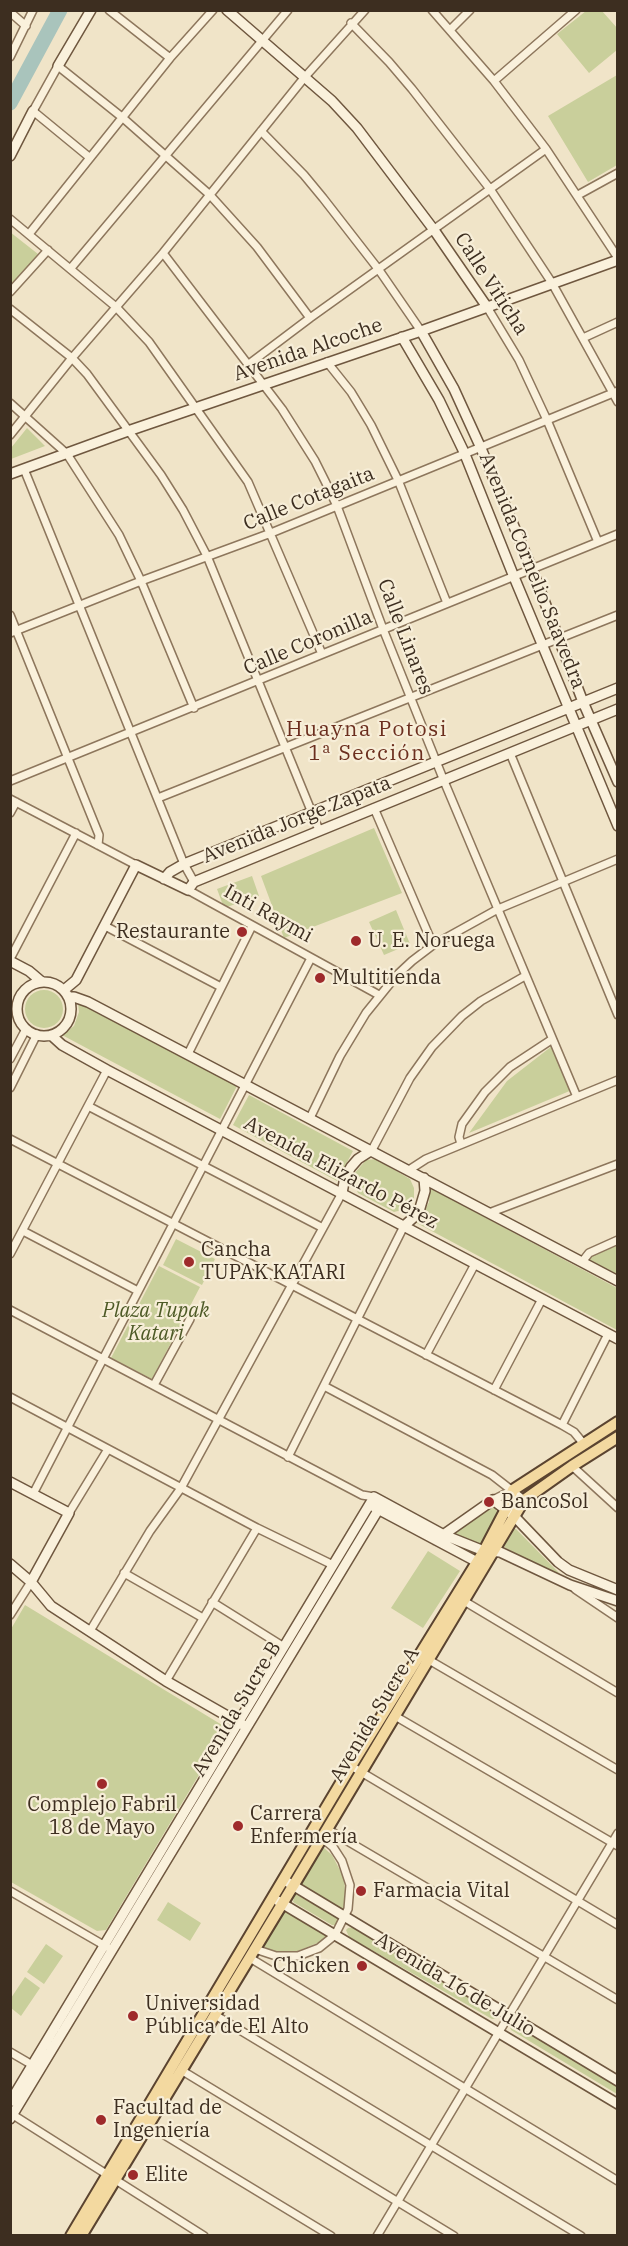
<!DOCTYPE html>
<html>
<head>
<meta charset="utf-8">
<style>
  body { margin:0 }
  #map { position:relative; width:628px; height:2246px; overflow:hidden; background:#f0e4c8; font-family:"IBM Plex Serif",serif }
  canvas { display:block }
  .frame { position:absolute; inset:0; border:12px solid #3d2e20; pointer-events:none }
</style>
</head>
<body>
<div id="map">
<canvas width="628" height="2246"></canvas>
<div class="frame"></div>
</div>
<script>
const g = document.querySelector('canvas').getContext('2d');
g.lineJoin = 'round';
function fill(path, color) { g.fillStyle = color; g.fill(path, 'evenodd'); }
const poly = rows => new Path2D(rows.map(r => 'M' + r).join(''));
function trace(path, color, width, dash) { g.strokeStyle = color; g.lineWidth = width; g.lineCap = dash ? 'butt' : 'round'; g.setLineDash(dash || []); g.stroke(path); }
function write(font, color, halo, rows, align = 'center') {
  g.font = font + ' "IBM Plex Serif",serif'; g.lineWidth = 4.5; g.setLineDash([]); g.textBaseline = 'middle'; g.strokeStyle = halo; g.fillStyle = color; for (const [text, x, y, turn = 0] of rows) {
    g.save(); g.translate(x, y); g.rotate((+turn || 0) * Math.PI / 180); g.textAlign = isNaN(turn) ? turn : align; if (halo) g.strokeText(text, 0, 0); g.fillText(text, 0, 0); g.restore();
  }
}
fill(poly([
  [586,11,602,11,618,29,617,50,589,73,557,34],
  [617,75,617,165,588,182,548,116],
  [10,232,38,254,11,287],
  [27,428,45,446,11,459,11,448],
  [374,828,402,893,284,938,261,876],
  [252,876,259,896,224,908,217,889],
  [396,910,410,944,384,955,369,922],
  '25 1009a19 19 0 1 1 38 0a19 19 0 1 1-38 0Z',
  [78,1003,237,1086,220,1119,62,1035,74,1026,79,1012],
  [552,1046,572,1090,469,1133,507,1081],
  [249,1095,353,1151,337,1181,233,1125],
  [376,1159,410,1179,414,1188,414,1198,406,1209,394,1212,358,1193,353,1181,354,1174,366,1160],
  [430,1188,617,1288,617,1330,413,1221,421,1216,425,1210,429,1202],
  [176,1239,215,1259,202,1285,163,1265],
  [617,1245,617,1274,590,1260,590,1256],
  [159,1266,200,1287,152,1379,111,1358],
  [491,1507,495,1507,498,1514,481,1544,478,1546,456,1537,456,1529],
  [513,1529,516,1529,562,1576,561,1578,504,1547],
  [428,1551,460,1571,423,1628,391,1608],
  [25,1605,227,1728,106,1930,97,1931,11,1882,11,1629],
  [323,1847,332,1855,344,1878,346,1904,345,1909,342,1910,301,1886,300,1883,320,1848],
  [295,1894,337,1917,339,1920,336,1925,332,1925,293,1902],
  [168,1902,201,1923,190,1941,157,1920],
  [286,1910,327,1934,328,1937,320,1942,295,1952,282,1953,261,1948,283,1911],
  [355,1927,500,2015,498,2018,492,2019,349,1937,346,1930,348,1928],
  [46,1944,63,1956,44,1984,27,1972],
  [25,1977,40,1988,21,2016,11,2008,11,1998],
  [511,2022,617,2082,617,2094,511,2030,509,2025]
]), '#c9cf9b');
trace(poly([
  [10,103,60,10]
]), '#a9c4bc', 15);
const street = poly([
  [109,10,170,58],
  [432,10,494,81,546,149,618,258],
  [10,12,26,26],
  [351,23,389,62,412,89,490,189,552,283,618,402],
  [450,30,470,10],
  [10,57,33,10],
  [494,81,576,10],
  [261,131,304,175,323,198,379,270,421,331],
  [89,157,33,111,58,66,123,118,210,195,257,247,310,318],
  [578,195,618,173],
  [10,219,116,307,149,342,248,482,322,654],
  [29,234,170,58,213,10],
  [163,253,282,409,315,461,325,481,337,506,383,629,444,781,577,1097],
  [71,268,288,10],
  [10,292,48,250],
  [487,307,519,360,547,420,598,542],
  [10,309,72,358,87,374,161,475,183,510,207,556,319,830],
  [583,338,618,322],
  [327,362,351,392,371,425,398,480,447,603],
  [249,364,310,318,546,149],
  [10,403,67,454,119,535,141,581,194,708],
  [10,435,72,358,163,253,304,78,365,10],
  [24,469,184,864,194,882],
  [10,615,99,835,98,845],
  [10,633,141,581,271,533,618,391],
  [510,753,618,1015],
  [10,781,618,534],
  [158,798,618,615],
  [10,799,136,865],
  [374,808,433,945],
  [10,813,16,802],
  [188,890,379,995],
  [105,926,221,987],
  [10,959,76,833],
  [188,1054,252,926],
  [10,1059,26,1029],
  [10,1088,37,1034],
  [88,1106,323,1228],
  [310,1118,340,1056,366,1013,396,976,412,961,433,945,498,909,618,859],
  [10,1139,562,1425,574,1432,583,1443],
  [461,1144,459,1137,462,1124,485,1092,510,1067,551,1040],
  [372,1150,410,1078,432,1047,462,1016,481,1001,525,976],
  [409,1170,426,1159,618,1080],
  [489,1213,618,1164],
  [23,1231,138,1291],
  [10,1254,107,1070],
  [582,1262,589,1253,618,1240],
  [10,1310,362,1495,374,1497],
  [426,1355,475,1264],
  [154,1385,190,1319],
  [324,1386,492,1475,524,1500],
  [494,1390,542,1299],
  [10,1397,257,1528,333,1565],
  [562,1425,608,1334],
  [288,1457,404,1226],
  [572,1466,618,1508],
  [33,1494,311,958],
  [493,1500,513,1490],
  [69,1513,108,1449],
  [124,1573,203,1618],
  [575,1589,618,1618],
  [464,1601,618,1693],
  [212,1602,284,1647],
  [10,1615,31,1582],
  [90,1631,150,1531,181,1488,342,1193],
  [429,1660,618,1770],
  [166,1681,257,1528],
  [395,1716,618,1846],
  [351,1766,618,1925],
  [327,1829,618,2000],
  [10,1891,107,1947],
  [255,1949,276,1956,298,1956,319,1948,335,1935,348,1909,350,1885,342,1861,333,1847,322,1838],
  [250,1958,618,2181],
  [215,2015,581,2236],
  [10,2052,34,2066],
  [181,2070,454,2236],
  [10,2113,204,2236],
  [148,2125,331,2236],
  [377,2236,618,1833]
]);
const secondary = poly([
  [227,10,332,101,357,128,434,230,487,307],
  [58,66,91,10],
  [10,156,33,111],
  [421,331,454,389,480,446,532,569,583,702,618,782],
  [402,337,439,400,464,452,514,577,618,826],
  [10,474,128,431,421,331,618,260],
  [164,879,170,872,184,864,618,688],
  [10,961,29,971,42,982],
  '17 1009a27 27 0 1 1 54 0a27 27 0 1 1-54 0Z',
  [64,990,76,980,136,865,188,890,194,882,618,709],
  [69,997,74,997,88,1002,618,1281],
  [51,1035,62,1045,107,1070,618,1339],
  [342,1193,345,1177,351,1167,358,1159,372,1150],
  [404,1226,413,1218,420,1208,425,1191,424,1178],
  [10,1482,69,1513,31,1582],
  [374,1507,481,1564],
  [436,1540,493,1500,514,1516,558,1562,569,1570,618,1590],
  [10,1564,31,1582,51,1606,166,1681,243,1725],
  [284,1880,618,2081],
  [278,1901,618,2104],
  [10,2102,374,1497,444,1535,484,1551,500,1552,570,1585,618,1601],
  [10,2119,383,1502]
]);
const primary = poly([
  [71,2236,351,1766,484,1551,506,1509,513,1490,618,1422],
  [81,2236,293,1886,521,1505,524,1500,572,1466,618,1437]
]);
trace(street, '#8d765c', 10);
trace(secondary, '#6f573f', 12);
trace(primary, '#5b4430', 14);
trace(street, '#faf1dc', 7);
trace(secondary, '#faf1dc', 9);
trace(primary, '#f3d9a0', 10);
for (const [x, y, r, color] of [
  [242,932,6,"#9e2a2b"],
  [356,941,6,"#9e2a2b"],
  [320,978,6,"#9e2a2b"],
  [189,1262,6,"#9e2a2b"],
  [489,1502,6,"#9e2a2b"],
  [102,1784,6,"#9e2a2b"],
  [238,1826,6,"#9e2a2b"],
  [361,1891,6,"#9e2a2b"],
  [362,1966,6,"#9e2a2b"],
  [133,2016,6,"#9e2a2b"],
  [101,2120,6,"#9e2a2b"],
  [133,2175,6,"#9e2a2b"]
]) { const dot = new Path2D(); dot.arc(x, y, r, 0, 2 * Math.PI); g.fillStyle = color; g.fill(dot); trace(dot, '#f7eed8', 2); }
write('20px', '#3d2e20', '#f7eed8', [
  ["Calle Viticha",491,284,57],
  ["Avenida Alcoche",308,350,-19],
  ["Calle Cotagaita",309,499,-22],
  ["Avenida Cornelio Saavedra",532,571,68],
  ["Calle Linares",405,637,69],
  ["Calle Coronilla",308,643,-23],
  ["Avenida Jorge Zapata",297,820,-22],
  ["Inti Raymi",268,914,29],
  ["Avenida Elizardo Pérez",341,1173,28],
  ["Avenida Sucre B",237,1709,-59],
  ["Avenida Sucre A",375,1715,-59],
  ["Avenida 16 de Julio",455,1985,31]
]);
write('20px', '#3d2e20', '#f7eed8', [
  ["Restaurante",230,932,"right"],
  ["U. E. Noruega",368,941],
  ["Multitienda",332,978],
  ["Cancha",201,1250],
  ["TUPAK KATARI",201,1273],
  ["BancoSol",501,1502],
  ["Complejo Fabril",102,1805,"center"],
  ["18 de Mayo",102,1828,"center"],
  ["Carrera",250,1814],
  ["Enfermería",250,1837],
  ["Farmacia Vital",373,1891],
  ["Chicken",350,1966,"right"],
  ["Universidad",145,2004],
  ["Pública de El Alto",145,2027],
  ["Facultad de",113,2108],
  ["Ingeniería",113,2131],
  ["Elite",145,2175]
], 'left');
write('italic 20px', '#4d5a26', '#f7eed8', [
  ["Plaza Tupak",156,1311],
  ["Katari",156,1334]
]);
g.letterSpacing = '1.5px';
write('21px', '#6b2e1e', '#f7eed8', [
  ["Huayna Potosi",367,730],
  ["1ª Sección",367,754]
]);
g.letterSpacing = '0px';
</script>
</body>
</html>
